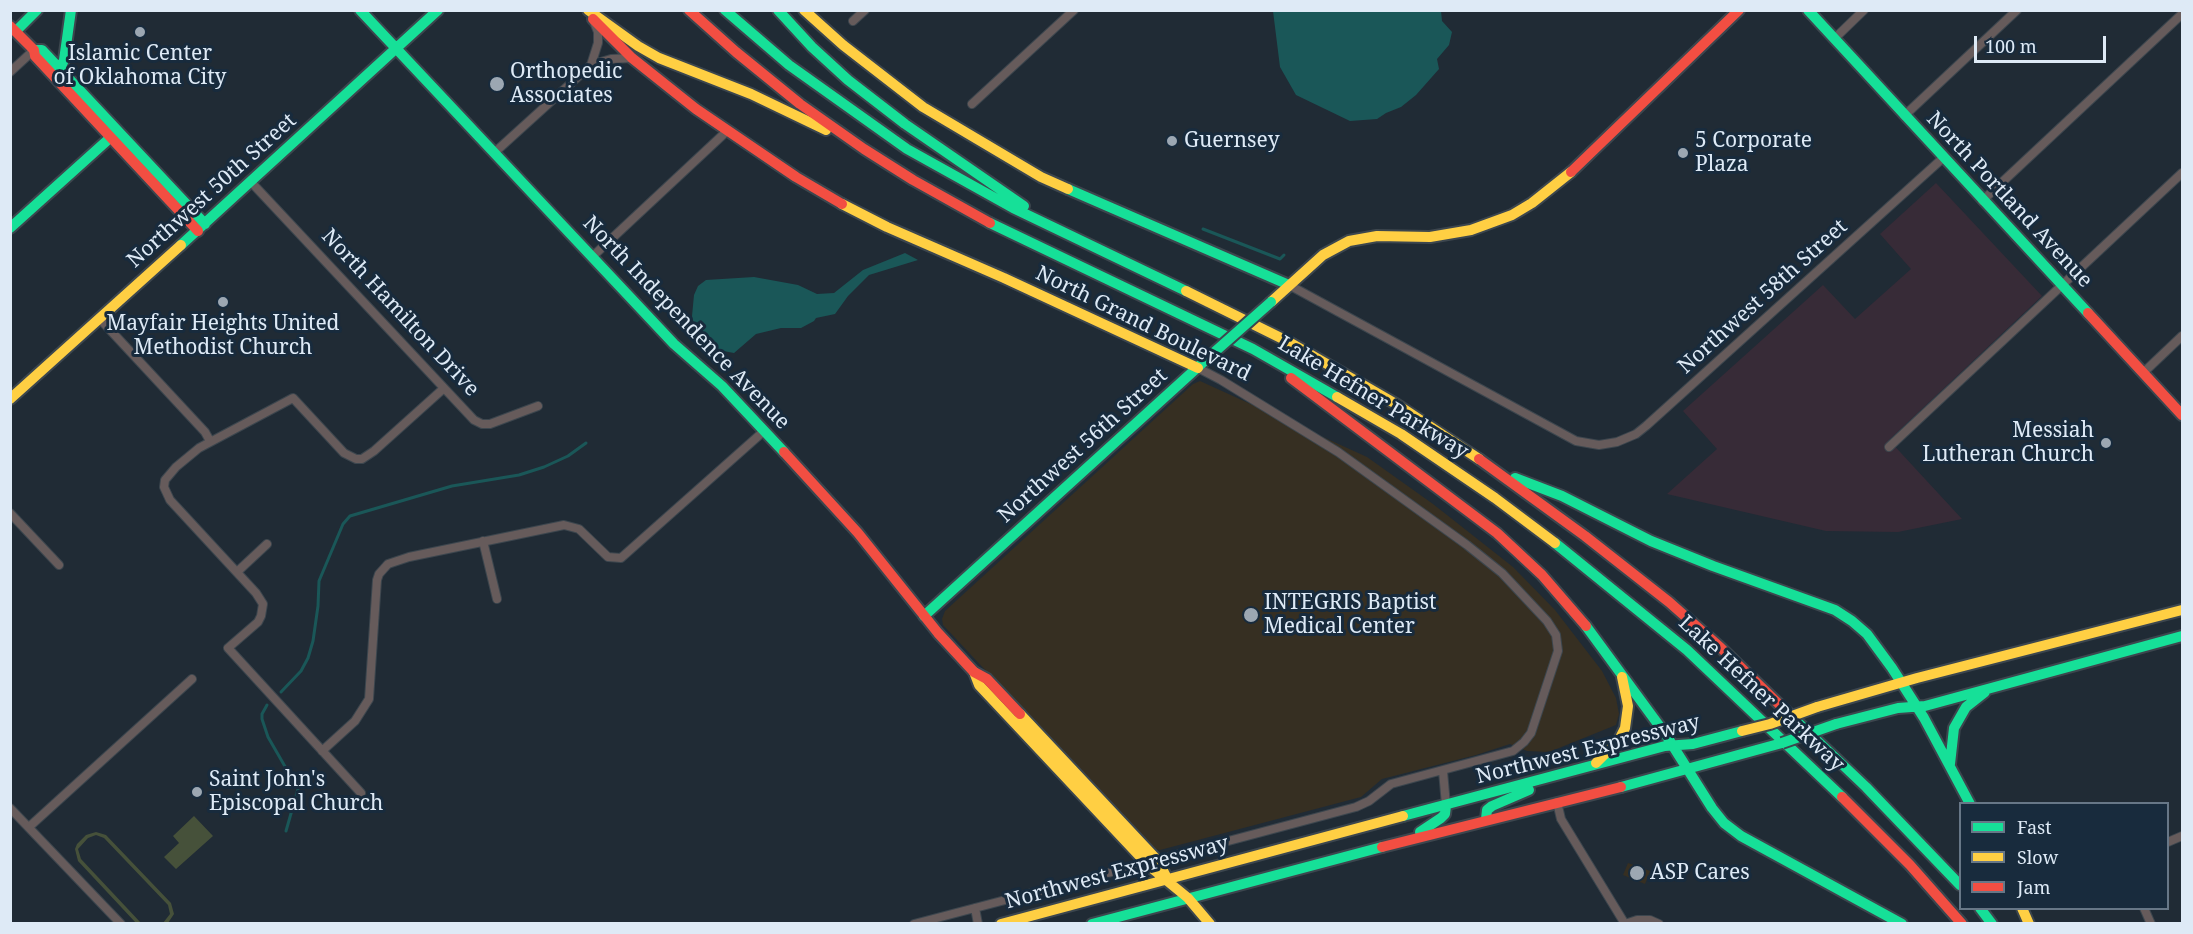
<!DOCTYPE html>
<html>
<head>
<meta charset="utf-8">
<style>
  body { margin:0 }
  #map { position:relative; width:2193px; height:934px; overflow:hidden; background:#202b35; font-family:"Noto Serif",serif }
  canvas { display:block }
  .frame { position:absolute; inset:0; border:12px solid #deeaf6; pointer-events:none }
  .legend { position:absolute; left:1959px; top:802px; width:210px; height:108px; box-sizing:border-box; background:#182b3d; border:2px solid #677787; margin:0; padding:8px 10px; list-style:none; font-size:18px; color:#deeaf6 }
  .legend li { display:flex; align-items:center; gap:12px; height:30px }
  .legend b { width:30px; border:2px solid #677787 }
  .scale { position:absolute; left:1974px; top:36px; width:132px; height:27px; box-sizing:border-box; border:3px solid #deeaf6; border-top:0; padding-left:8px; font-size:18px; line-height:21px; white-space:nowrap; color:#deeaf6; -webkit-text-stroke:4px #182b3d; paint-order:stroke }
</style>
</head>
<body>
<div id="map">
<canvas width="2193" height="934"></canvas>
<div class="frame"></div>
<ul class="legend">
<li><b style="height:8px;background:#16e098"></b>Fast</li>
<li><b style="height:8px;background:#ffcf43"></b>Slow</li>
<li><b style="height:8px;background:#f24e42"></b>Jam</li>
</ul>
<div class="scale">100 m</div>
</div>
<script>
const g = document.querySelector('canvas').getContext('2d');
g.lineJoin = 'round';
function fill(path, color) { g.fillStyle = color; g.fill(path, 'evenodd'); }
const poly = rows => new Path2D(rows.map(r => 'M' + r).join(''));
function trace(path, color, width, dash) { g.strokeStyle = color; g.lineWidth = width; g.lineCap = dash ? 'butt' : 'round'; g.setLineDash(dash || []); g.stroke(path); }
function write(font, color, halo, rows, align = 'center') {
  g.font = font + ' "Noto Serif",serif'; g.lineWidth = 6; g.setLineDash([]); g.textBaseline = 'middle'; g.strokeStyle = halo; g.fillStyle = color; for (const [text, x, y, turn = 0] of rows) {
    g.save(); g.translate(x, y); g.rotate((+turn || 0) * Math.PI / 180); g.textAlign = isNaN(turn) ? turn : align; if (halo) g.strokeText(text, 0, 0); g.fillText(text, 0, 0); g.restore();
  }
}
fill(poly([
  [1936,183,2042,296,1889,440,1962,519,1898,532,1826,531,1667,494,1717,449,1683,411,1823,285,1855,319,1911,269,1880,234]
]), '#372b37');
fill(poly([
  [1200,381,1367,457,1433,504,1513,567,1555,610,1602,671,1616,698,1619,714,1616,725,1549,752,1527,751,1510,744,1476,755,1382,779,1361,797,1160,850,1154,849,1146,842,943,625,942,619,945,611,1193,384],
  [1628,863,1650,871,1645,884,1623,875]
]), '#362f22');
fill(poly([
  [194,816,213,836,176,869,164,857,179,843,173,836],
  [96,832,106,835,171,903,174,914,168,923,163,923,170,914,168,905,104,838,96,835,88,838,78,849,81,859,141,923,136,923,78,861,75,849,77,844,86,835]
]), '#46513a');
fill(poly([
  [1273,11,1441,11,1442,21,1452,32,1449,45,1437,59,1439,69,1416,95,1401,107,1386,113,1377,119,1350,121,1296,95,1280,67],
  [905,253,918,260,869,275,848,296,835,314,816,318,814,321,801,328,781,328,756,334,734,353,718,350,707,342,695,328,692,316,694,295,698,286,706,280,754,277,798,285,817,294,834,293,863,270]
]), '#1a5758');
trace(poly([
  [1203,229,1280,259,1284,255],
  [281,692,301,671,308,658,313,641,318,606,319,581,343,524,350,516,452,486,519,475,544,467,568,456,586,443],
  [267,705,262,714,262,719,268,737,298,789,286,831]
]), '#1a5758', 3);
const street = poly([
  [853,21,865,10],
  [1834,39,1864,10],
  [591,65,611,59,632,58],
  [10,72,34,50],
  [972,104,1074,10],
  [1904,116,2017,10],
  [494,153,591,65,598,43,598,32,594,22],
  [251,182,474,420,482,424,490,424,538,406],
  [1982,201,2182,14],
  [592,257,727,131],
  [1289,285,1576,441,1599,445,1617,442,1636,434,1646,426,1943,158],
  [99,318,205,432,210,441],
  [2143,373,2182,336],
  [1889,447,2182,173],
  [10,513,59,565],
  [483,541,497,599],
  [237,572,267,544],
  [322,751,355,721,369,699,377,580,379,574,388,564,409,557,564,525,579,529,608,557,621,558,764,431],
  [1443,771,1446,805],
  [361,793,228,648,258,622,261,616,263,604,256,593,170,500,164,487,165,480,176,467,199,448,293,398,344,453,356,459,362,459,374,451,443,389],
  [1557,802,1561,819,1625,924],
  [10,808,121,924],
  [29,827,192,679],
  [2168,842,2182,836],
  [1157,860,1356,807,1369,801,1391,784,1513,751,1524,742,1531,733,1558,651,1556,635,1547,621,1502,573,1467,545,1338,452,1221,380,1198,368],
  [975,908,978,924],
  [2144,908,2151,924],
  [914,924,1146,863],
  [1625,924,1637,920,1650,920,1659,924]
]);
const fast = poly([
  [360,10,674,344,722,386,784,452],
  [725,10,789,65,907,149,1013,208,1186,291],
  [778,10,812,47,848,80,905,124,1024,206],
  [1808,10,2088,313],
  [16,31,37,10],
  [34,50,42,50,205,224],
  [60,69,64,60,71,10],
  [1068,189,1289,285],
  [990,223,1253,349,1337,397],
  [10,228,111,137],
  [181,245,438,10],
  [1515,478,1562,496,1651,541,1713,566,1835,610,1852,621,1867,634,1892,668,1924,718,1970,804],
  [1555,543,1687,650,1842,797],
  [924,616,1210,356],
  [1586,626,1666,735,1712,808,1724,823,1741,836,1902,924],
  [1785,710,1866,787,1960,885],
  [1836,724,1898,708,1925,706,2182,636],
  [1950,764,1954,728,1966,707,1985,692],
  [1621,787,1782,743],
  [1403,816,1665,746,1693,744,1742,731],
  [1486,819,1487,810,1492,806,1529,790],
  [1420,832,1441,818,1445,814,1446,806],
  [1980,908,1992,924],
  [1092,924,1382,847]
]);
const slow = poly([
  [588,10,638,46,659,58,751,94,826,130],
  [804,10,843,45,923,107,1041,177,1068,189],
  [842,204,887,227,1004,278,1198,368],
  [1186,291,1289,342,1396,404,1479,459],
  [1271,302,1323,255,1349,241,1377,236,1430,237,1471,230,1512,215,1532,203,1571,172],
  [1337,397,1401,434,1495,498,1555,543],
  [10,399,181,245],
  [974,672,979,685,1149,866,1188,898,1210,924],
  [1817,707,1917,678,2182,610],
  [1020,714,1158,861,1168,880],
  [1596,763,1619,740,1625,728,1628,706,1622,677],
  [2022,908,2029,924],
  [1001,924,1403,816]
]);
const jam = poly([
  [689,10,736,52,800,104,864,149,913,180,990,223],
  [593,19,632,58,696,109,796,177,842,204],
  [10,26,34,50,35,56,198,231],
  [1571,172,1739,10],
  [2088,313,2182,415],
  [1291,378,1497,533,1542,575,1586,626],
  [784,452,858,533,938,633,974,672,987,679,1020,714],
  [1479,459,1585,536,1669,602,1721,648,1785,710],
  [1842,797,1910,865,1962,924],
  [1382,847,1621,787]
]);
trace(street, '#3c464e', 10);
trace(fast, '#3c464e', 14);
trace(slow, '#3c464e', 14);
trace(jam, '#3c464e', 14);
trace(street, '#665b5b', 8);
trace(fast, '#16e098', 10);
trace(slow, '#ffcf43', 10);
trace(jam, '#f24e42', 10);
const fastBridge = poly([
  [1210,356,1271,302],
  [1782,743,1836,724]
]);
const slowBridge = poly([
  [1742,731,1770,724,1817,707]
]);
trace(fastBridge, '#3c464e', 14, []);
trace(slowBridge, '#3c464e', 14, []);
trace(fastBridge, '#16e098', 10);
trace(slowBridge, '#ffcf43', 10);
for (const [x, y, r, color] of [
  [140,32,6,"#9ca7b2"],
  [497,84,8,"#9ca7b2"],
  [1172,141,6,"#9ca7b2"],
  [1683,153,6,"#9ca7b2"],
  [223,302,6,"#9ca7b2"],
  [2106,443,6,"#9ca7b2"],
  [1251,615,8,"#9ca7b2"],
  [197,792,6,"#9ca7b2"],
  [1637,873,8,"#9ca7b2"]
]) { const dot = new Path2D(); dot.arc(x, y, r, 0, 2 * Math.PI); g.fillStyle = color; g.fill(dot); trace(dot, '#182b3d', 2); }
write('21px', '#deeaf6', '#182b3d', [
  ["Islamic Center",140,54,"center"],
  ["of Oklahoma City",140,78,"center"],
  ["Orthopedic",510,72],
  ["Associates",510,96],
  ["Guernsey",1184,141],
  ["5 Corporate",1695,141],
  ["Plaza",1695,165],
  ["Mayfair Heights United",223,324,"center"],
  ["Methodist Church",223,348,"center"],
  ["Messiah",2094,431,"right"],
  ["Lutheran Church",2094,455,"right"],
  ["INTEGRIS Baptist",1264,603],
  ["Medical Center",1264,627],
  ["Saint John's",209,780],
  ["Episcopal Church",209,804],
  ["ASP Cares",1650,873]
], 'left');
write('21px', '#deeaf6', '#182b3d', [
  ["Northwest 50th Street",212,191,-42],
  ["North Portland Avenue",2009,200,47],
  ["Northwest 58th Street",1763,297,-42],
  ["North Hamilton Drive",400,313,47],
  ["North Independence Avenue",686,323,46],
  ["North Grand Boulevard",1143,324,26],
  ["Lake Hefner Parkway",1373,398,31],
  ["Northwest 56th Street",1083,446,-42],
  ["Lake Hefner Parkway",1761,694,43],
  ["Northwest Expressway",1588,750,-14],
  ["Northwest Expressway",1117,873,-15]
]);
</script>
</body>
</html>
